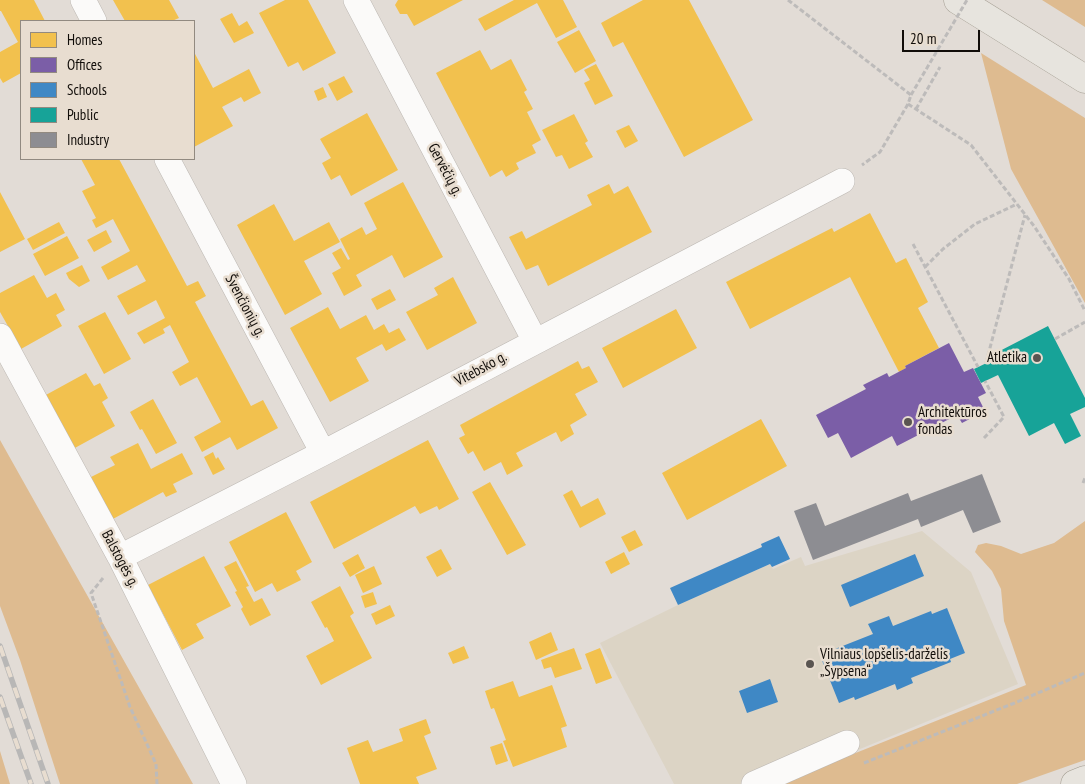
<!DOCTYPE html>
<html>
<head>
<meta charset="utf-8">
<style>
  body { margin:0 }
  #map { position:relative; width:1085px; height:784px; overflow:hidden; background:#e2dcd6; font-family:"PT Sans Narrow",sans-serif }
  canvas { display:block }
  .legend { position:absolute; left:20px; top:20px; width:175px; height:140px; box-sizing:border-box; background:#e8ddd0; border:1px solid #928a80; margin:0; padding:6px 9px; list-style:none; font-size:15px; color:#110d09 }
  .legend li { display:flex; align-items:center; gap:10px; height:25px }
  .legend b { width:25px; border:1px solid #928a80 }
  .scale { position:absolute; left:902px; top:30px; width:78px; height:22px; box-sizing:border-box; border:2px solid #110d09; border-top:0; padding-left:6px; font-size:15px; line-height:18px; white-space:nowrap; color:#110d09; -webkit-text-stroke:4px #e8ddd0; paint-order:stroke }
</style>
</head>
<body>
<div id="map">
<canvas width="1085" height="784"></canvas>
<ul class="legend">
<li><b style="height:14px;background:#f2c14e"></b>Homes</li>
<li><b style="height:14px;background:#7b5ea7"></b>Offices</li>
<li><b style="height:14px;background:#3f88c5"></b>Schools</li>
<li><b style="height:14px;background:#17a398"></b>Public</li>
<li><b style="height:14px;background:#8d8d92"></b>Industry</li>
</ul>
<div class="scale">20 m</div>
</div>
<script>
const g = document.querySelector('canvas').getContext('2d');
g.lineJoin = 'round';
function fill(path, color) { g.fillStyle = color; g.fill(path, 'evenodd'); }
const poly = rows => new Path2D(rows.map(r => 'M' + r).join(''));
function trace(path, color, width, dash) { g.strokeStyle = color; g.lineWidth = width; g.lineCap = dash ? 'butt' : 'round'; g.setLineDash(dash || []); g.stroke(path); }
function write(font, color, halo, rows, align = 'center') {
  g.font = font + ' "PT Sans Narrow",sans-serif'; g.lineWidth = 5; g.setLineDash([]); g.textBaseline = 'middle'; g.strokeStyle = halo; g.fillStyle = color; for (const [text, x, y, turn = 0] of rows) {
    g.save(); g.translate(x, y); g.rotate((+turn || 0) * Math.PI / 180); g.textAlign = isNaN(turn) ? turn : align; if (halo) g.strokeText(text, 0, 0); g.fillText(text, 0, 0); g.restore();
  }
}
fill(poly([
  [922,531,971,572,1018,684,775,784,674,784,600,643,678,605,770,564,773,569,801,557,805,566]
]), '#dcd4c5');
fill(poly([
  [1042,0,1085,0,1085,27],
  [981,53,1085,118,1085,303,1011,169],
  [0,440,178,757,193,784,60,784,20,660,0,606],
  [1085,521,1085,760,1017,784,778,784,1026,685,1004,621,1001,589,992,571,975,552,978,545,986,543,1001,546,1021,554,1054,543],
  [0,751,10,784,0,784]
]), '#debb90');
fill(poly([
  [0,0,34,0,45,21,21,21,21,73,3,83,0,78,0,52,18,42,1,11,0,11],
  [113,0,169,0,179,18,172,21,125,21],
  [285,0,308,0,336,53,303,71,298,62,288,67,259,13],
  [398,0,463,0,414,26,407,14,400,14,395,5],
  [514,0,563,0,577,27,556,38,537,3,485,31,478,19],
  [643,0,689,0,753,120,684,157,623,42,613,47,601,23],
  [232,13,239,26,247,21,254,33,234,43,220,19],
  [579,30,596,61,575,73,557,42],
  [480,50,491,70,511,59,527,90,524,92,533,109,527,112,541,140,532,145,536,153,516,163,519,169,506,177,502,170,490,177,436,73],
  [194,52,213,88,249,69,261,93,244,102,241,97,222,107,233,126,194,147],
  [596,64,613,96,595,105,584,83,590,80,584,70],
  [344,76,353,92,337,101,328,84],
  [323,87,327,97,318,101,314,91],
  [367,113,398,170,351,196,340,175,331,180,322,163,331,158,320,139],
  [574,114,588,141,585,143,593,157,569,169,562,155,556,157,542,130],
  [629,125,638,141,625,148,616,131],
  [81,159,119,159,187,286,198,281,206,296,195,302,251,406,263,400,278,428,237,450,230,437,202,452,194,437,221,422,197,377,180,386,172,372,189,362,170,325,163,329,165,333,144,344,137,333,165,318,156,300,128,315,117,296,146,281,137,265,108,280,101,267,130,251,113,219,96,228,92,220,96,218,82,191,95,185],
  [403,182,443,257,404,278,392,255,356,275,362,286,344,296,332,273,341,268,332,253,341,248,348,260,350,259,340,239,362,227,366,235,377,229,364,203],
  [609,184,614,194,628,186,652,232,548,286,538,265,526,270,509,237,522,231,526,239,592,205,587,195],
  [0,192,25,239,0,252],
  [274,204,294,241,329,222,340,242,304,261,322,294,285,315,237,225],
  [870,213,896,263,906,258,928,302,918,308,939,348,905,366,906,368,899,372,850,277,750,329,726,282,832,228,834,232],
  [59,222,65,233,33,250,27,239],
  [106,230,112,242,94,252,87,240],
  [67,236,79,258,45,276,33,254],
  [82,265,90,281,79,287,69,279,66,273],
  [34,275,47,298,56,293,65,310,56,315,62,326,21,349,0,312,0,293],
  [453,277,477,323,427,350,406,312,438,295,434,288],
  [390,289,396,300,377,310,371,299],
  [328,307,340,329,366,315,374,330,384,324,389,333,399,328,406,340,386,351,382,344,356,358,369,381,330,402,290,328],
  [676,309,697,348,623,388,602,348],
  [105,312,131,359,104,374,78,326],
  [578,361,582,369,589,366,598,382,575,394,587,415,570,425,574,434,561,442,556,432,516,453,523,466,507,475,501,462,484,471,473,451,468,454,459,438,465,435,460,425],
  [86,373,94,386,100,383,108,398,102,402,115,426,73,449,44,396],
  [153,399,177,443,156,454,142,429,140,430,130,412],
  [761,419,787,466,687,520,662,473],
  [428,440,459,499,439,510,437,506,420,514,415,506,334,549,310,502],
  [138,443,151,469,182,453,193,474,173,484,177,492,166,497,163,492,111,520,89,478,115,465,110,457],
  [213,452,216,459,218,457,225,469,213,475,204,457],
  [490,482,526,545,507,555,472,492],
  [572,490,581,507,598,498,606,514,580,528,563,495],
  [286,512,312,562,296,571,301,580,277,592,272,583,255,592,229,542],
  [635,530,643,545,629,552,621,537],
  [441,549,452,569,437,577,426,557],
  [624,552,630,564,611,574,605,562],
  [358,554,365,568,350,577,342,563],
  [204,556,231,606,196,624,204,638,182,650,148,585],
  [236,561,249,586,246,587,254,602,262,598,271,615,250,626,241,609,243,607,235,592,237,591,224,567],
  [374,566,382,584,363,593,355,575],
  [340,586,354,613,350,616,372,658,321,685,306,656,334,641,327,627,325,628,311,602],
  [373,592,377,604,365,608,361,596],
  [390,605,395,616,376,625,371,614],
  [551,632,558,650,536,660,529,642],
  [464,646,469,658,453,664,448,653],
  [574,648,582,669,555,678,551,667,544,669,541,660],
  [600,648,612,678,596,684,585,654],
  [513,681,519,697,552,685,567,726,561,728,567,747,513,767,503,741,506,740,494,708,491,709,485,691],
  [426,719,431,733,424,736,437,769,416,777,419,784,360,784,347,748,368,740,373,752,403,741,399,729],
  [502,743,508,761,496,765,490,747]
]), '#f2c14e');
fill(poly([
  [949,343,964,372,973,368,986,393,978,397,985,411,962,423,957,415,897,446,892,436,851,458,838,433,828,438,816,415,866,389,863,385,887,373,889,377,906,368,905,366]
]), '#7b5ea7');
fill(poly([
  [779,536,790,559,772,567,770,564,678,605,670,588,762,547,761,544],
  [915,554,924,576,850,607,841,585],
  [947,608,965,653,950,659,951,662,911,678,913,683,897,690,895,684,855,700,854,697,839,703,821,658,836,653,835,649,873,634,868,624,889,616,893,626,931,611,932,614],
  [770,679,778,702,747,713,739,691]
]), '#3f88c5');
fill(poly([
  [1048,326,1085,398,1085,407,1070,414,1081,436,1065,444,1054,423,1029,436,998,375,981,383,974,369,995,359,992,355]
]), '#17a398');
fill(poly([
  [982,474,1001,522,973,533,963,510,921,527,918,519,813,560,794,511,816,503,825,526,908,493,911,501]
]), '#8d8d92');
const street = poly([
  [83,0,94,21],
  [356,0,535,341],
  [167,159,323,453],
  [0,336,120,557,234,784],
  [120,557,323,453,842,181],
  [754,784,847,743]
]);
const primary = poly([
  [958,0,1085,79],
  [1075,784,1085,780]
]);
trace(street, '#bcb7b2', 26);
trace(primary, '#a19b8f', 29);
trace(poly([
  [788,0,911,95,908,104,880,152,862,165],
  [908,104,971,145,1034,226,1069,279,1085,311],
  [916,109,940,67],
  [913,244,978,367],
  [925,267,943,249,975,224,1017,204],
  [1055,339,1085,322],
  [986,363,1025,215],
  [984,438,1004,417,985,381],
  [1083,483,1085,478],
  [103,578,91,593,130,707,156,764,157,784],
  [864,763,1012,704,1085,673]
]), '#bdbbba', 3, [5, 2.5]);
trace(street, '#fbfaf9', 25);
trace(primary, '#e7e4de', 28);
const rail = poly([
  [0,646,48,784],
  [0,697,31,784]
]);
trace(rail, '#b8b7b6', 5.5);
trace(rail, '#e8ddd0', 4, [11]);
trace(poly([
  [911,95,967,0]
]), '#bdbbba', 3, [5, 2.5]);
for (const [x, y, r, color] of [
  [1037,358,5,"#5a5551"],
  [908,422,5,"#5a5551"],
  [810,664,5,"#5a5551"]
]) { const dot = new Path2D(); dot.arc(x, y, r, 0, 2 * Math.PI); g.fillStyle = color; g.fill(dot); trace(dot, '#e8ddd0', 2); }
write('15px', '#110d09', '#e8ddd0', [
  ["Gervėčių g.",445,170,62],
  ["Švenčionių g.",245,306,62],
  ["Vitebsko g.",481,369,-28],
  ["Balstogės g.",120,559,62]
]);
write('15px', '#110d09', '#e8ddd0', [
  ["Atletika",1027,358,"right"],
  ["Architektūros",918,413],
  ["fondas",918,430],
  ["Vilniaus lopšelis-darželis",820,655],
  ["„Šypsena“",820,672]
], 'left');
</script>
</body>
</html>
